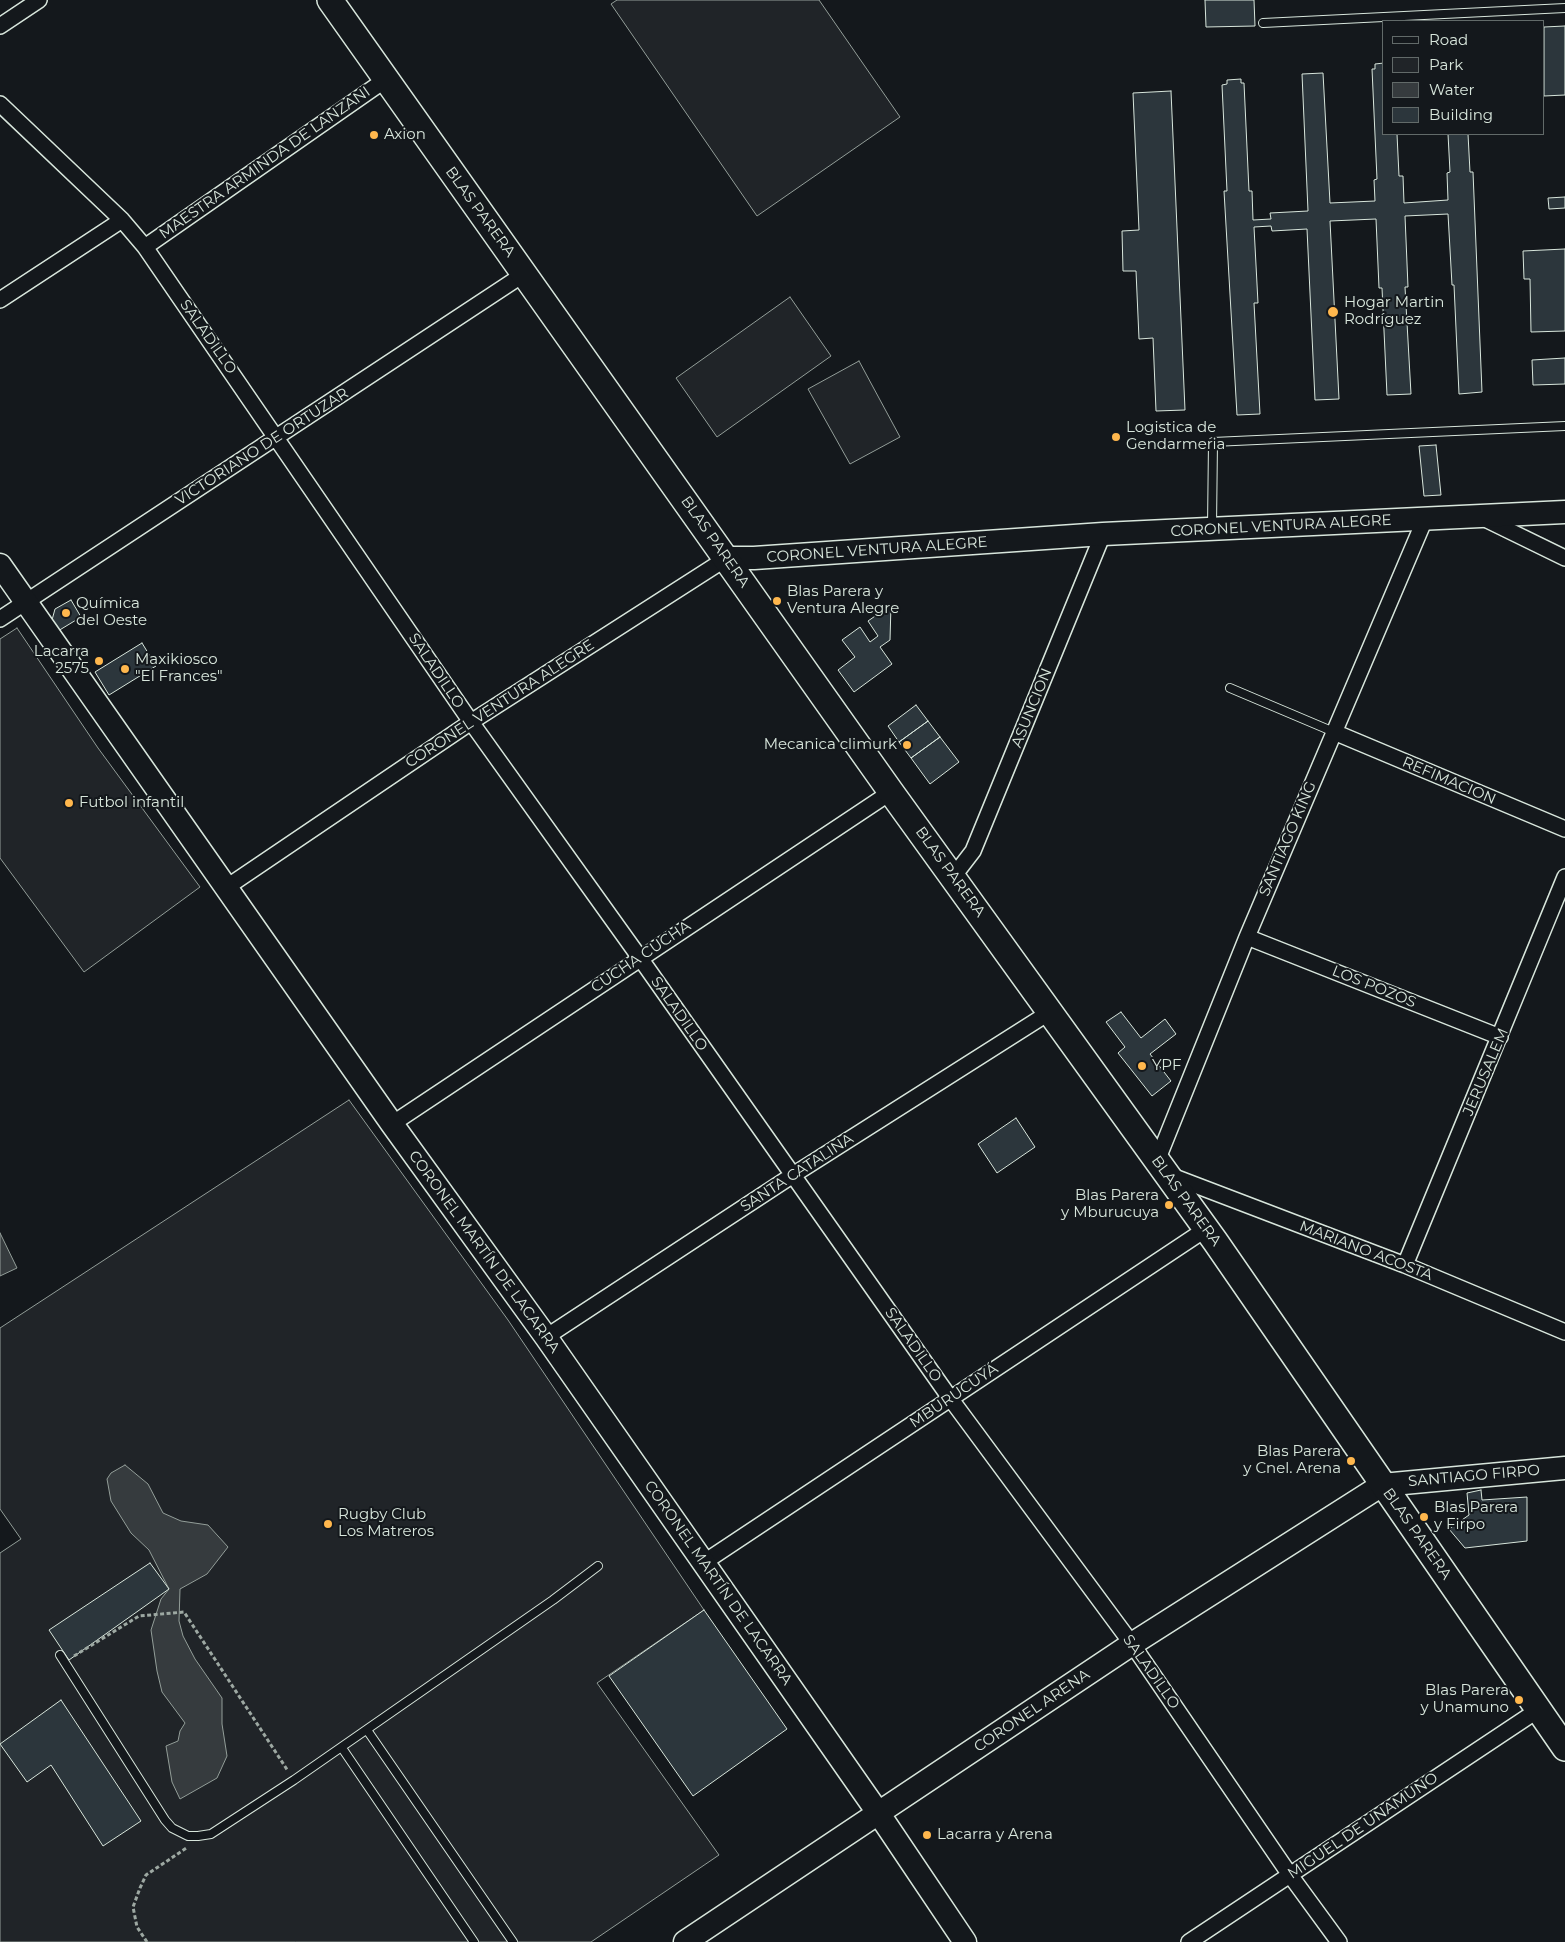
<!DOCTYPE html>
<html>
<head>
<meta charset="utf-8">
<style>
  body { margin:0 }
  #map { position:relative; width:1565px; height:1942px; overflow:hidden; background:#14181c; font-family:Montserrat,sans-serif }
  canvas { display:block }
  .legend { position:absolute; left:1382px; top:20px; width:162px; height:115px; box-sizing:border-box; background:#14181c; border:1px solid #626a69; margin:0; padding:6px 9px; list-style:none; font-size:15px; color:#d8e6dc }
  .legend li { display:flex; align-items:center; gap:10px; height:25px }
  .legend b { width:25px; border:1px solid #626a69 }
</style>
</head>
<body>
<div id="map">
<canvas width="1565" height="1942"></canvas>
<ul class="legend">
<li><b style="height:6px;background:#14181c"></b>Road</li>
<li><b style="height:14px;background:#202428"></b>Park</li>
<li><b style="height:14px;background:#363b3e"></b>Water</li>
<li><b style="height:14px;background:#2c363c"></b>Building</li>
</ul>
</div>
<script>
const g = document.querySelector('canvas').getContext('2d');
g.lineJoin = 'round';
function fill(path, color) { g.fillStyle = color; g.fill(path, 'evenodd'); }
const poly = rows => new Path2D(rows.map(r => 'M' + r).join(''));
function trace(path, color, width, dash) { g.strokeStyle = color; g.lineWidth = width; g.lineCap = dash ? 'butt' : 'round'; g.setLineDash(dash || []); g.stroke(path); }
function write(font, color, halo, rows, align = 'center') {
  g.font = font + ' Montserrat,sans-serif'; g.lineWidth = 4; g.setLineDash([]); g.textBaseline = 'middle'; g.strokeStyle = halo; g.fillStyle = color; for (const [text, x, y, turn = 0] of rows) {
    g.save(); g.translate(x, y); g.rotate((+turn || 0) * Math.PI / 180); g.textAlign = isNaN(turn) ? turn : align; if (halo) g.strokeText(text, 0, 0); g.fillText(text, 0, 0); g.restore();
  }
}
const green = poly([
  [617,0,819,0,900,117,757,216,611,4,617,0],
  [790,297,831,356,717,437,676,378,790,297],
  [859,361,900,437,850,464,808,389,859,361],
  [17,628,98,748,200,887,84,972,0,858,0,639,17,628],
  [349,1100,508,1320,704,1610,597,1683,719,1855,591,1942,0,1942,0,1553,21,1539,0,1509,0,1328,349,1100]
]);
fill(green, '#202428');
trace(green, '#939e99', 1);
const water = poly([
  [0,1233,17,1268,0,1276,0,1233],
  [125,1465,148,1484,163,1513,181,1521,208,1525,228,1547,207,1574,180,1589,179,1621,183,1636,195,1659,222,1698,222,1724,227,1756,217,1778,180,1799,172,1782,166,1746,178,1741,180,1731,185,1723,162,1692,157,1671,151,1630,161,1599,169,1589,149,1550,131,1533,111,1501,107,1479,111,1473,125,1465]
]);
fill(water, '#363b3e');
trace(water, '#939e99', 1);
const building = poly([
  [1205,0,1254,0,1255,26,1206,27,1205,0],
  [1565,26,1565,95,1544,96,1544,27,1565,26],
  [1384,63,1384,134,1397,134,1399,176,1403,176,1404,203,1448,200,1447,173,1450,172,1448,134,1468,134,1470,172,1473,172,1482,392,1459,394,1454,285,1452,285,1448,214,1405,216,1408,287,1405,287,1411,394,1387,395,1382,288,1379,288,1376,219,1330,221,1339,399,1315,400,1307,229,1272,231,1271,226,1254,227,1258,303,1254,303,1260,414,1237,415,1224,191,1227,191,1222,85,1227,84,1227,80,1241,79,1241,83,1244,83,1249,191,1252,191,1253,220,1271,219,1270,213,1308,211,1302,74,1323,73,1330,203,1375,201,1374,180,1377,179,1372,69,1375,69,1375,64,1384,63],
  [1171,91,1185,410,1156,411,1153,338,1139,339,1136,271,1123,271,1122,231,1139,230,1133,93,1171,91],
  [1565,197,1565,208,1549,209,1548,198,1565,197],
  [1565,249,1565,331,1531,332,1530,279,1524,279,1523,251,1565,249],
  [1565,358,1565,384,1533,385,1532,360,1565,358],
  [1436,445,1441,495,1424,496,1419,446,1436,445],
  [71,600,81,617,58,631,52,620,55,609,71,600],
  [891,605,890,640,880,647,892,664,854,692,838,670,855,657,842,640,860,627,870,642,878,636,868,621,891,605],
  [142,643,156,666,109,695,95,672,142,643],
  [916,705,928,721,899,742,888,726,916,705],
  [928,721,940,737,911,758,899,742,928,721],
  [940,737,959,762,930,784,911,758,940,737],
  [1121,1012,1141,1038,1165,1019,1176,1034,1150,1054,1171,1081,1152,1096,1118,1053,1125,1047,1106,1022,1121,1012],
  [1016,1118,1035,1147,997,1173,978,1144,1016,1118],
  [1481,1490,1482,1500,1527,1497,1527,1541,1465,1548,1449,1529,1469,1515,1467,1493,1481,1490],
  [150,1563,169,1589,69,1660,49,1630,150,1563],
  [704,1610,787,1729,693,1796,609,1676,704,1610],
  [61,1700,141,1821,103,1846,51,1765,27,1782,0,1744,61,1700]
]);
fill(building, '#2c363c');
trace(building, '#d8e6dc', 1);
const lane = poly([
  [1263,23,1565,8],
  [1212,526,1213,442,1565,426],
  [1230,688,1334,732],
  [60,1655,165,1820,172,1828,188,1836,198,1836,211,1834,294,1780,553,1600,598,1566],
  [367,1730,513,1942],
  [342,1748,474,1942]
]);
const street = poly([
  [0,26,39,0],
  [0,104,122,220,145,247,471,722,640,958,950,1398,1132,1644,1290,1875,1339,1942],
  [145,247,385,80],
  [0,300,122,220],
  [1481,517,1565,558],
  [0,619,524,274],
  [1334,732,1565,829],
  [953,877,973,851,1103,534],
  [227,887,471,722,727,558],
  [1247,937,1500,1037],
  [392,1124,891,792],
  [1157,1161,1247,937,1425,519],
  [1169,1175,1405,1265,1565,1332],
  [1405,1265,1565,877],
  [546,1337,793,1175,1050,1012],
  [703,1563,1206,1229],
  [1189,1942,1538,1710]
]);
const secondary = poly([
  [727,558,754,558,1103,534,1565,512],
  [0,565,392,1124,546,1337,879,1814,965,1942],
  [685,1942,1132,1644,1382,1485,1565,1468]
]);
const primary = poly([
  [330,0,891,792,1215,1241,1565,1748]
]);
trace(lane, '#d8e6dc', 10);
trace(street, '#d8e6dc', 18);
trace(secondary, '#d8e6dc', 25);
trace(primary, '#d8e6dc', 28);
trace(poly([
  [74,1656,139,1616,184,1612,288,1771],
  [147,1942,137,1927,133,1907,140,1888,146,1875,188,1847]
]), '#9da8a2', 3, [4, 2.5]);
trace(lane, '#14181c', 8);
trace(street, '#14181c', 15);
trace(secondary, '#14181c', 22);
trace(primary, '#14181c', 25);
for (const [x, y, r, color] of [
  [374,135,5,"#ffb74d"],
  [1333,312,6,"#ffb74d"],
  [1116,437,5,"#ffb74d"],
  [777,601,5,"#ffb74d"],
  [66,613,5,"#ffb74d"],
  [99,661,5,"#ffb74d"],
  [125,669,5,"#ffb74d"],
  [907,745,5,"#ffb74d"],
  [69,803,5,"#ffb74d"],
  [1142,1066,5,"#ffb74d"],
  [1169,1205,5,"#ffb74d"],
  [1351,1461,5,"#ffb74d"],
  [1424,1517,5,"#ffb74d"],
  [328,1524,5,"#ffb74d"],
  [1519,1700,5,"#ffb74d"],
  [927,1835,5,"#ffb74d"]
]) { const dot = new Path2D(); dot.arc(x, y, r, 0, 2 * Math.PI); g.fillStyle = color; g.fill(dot); trace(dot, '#14181c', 2); }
write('15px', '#d8e6dc', '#14181c', [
  ["Axion",384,135],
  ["Hogar Martin",1344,303],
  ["Rodríguez",1344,320],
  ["Logistica de",1126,428],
  ["Gendarmeria",1126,445],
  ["Blas Parera y",787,592],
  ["Ventura Alegre",787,609],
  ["Química",76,604],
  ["del Oeste",76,621],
  ["Lacarra",89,652,"right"],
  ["2575",89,669,"right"],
  ["Maxikiosco",135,660],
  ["\"El Frances\"",135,677],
  ["Mecanica climurk",897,745,"right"],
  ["Futbol infantil",79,803],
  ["YPF",1152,1066],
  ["Blas Parera",1159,1196,"right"],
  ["y Mburucuya",1159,1213,"right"],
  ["Blas Parera",1341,1452,"right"],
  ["y Cnel. Arena",1341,1469,"right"],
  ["Blas Parera",1434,1508],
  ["y Firpo",1434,1525],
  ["Rugby Club",338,1515],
  ["Los Matreros",338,1532],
  ["Blas Parera",1509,1691,"right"],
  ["y Unamuno",1509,1708,"right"],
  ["Lacarra y Arena",937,1835]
], 'left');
write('15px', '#d8e6dc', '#14181c', [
  ["MAESTRA ARMINDA DE LANZANI",265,163,-35],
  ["BLAS PARERA",480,212,54],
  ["SALADILLO",208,337,55],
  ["VICTORIANO DE ORTUZAR",262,447,-33],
  ["CORONEL VENTURA ALEGRE",1281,526,-3],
  ["BLAS PARERA",715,542,55],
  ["CORONEL VENTURA ALEGRE",877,550,-4],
  ["SALADILLO",436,671,56],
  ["CORONEL VENTURA ALEGRE",500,704,-33],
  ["ASUNCION",1032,708,-68],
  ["REFIMACION",1449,781,23],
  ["SANTIAGO KING",1288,839,-67],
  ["BLAS PARERA",950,872,54],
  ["CUCHA CUCHA",641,957,-34],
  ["LOS POZOS",1374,987,22],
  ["SALADILLO",679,1014,55],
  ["JERUSALEM",1486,1072,-67],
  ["SANTA CATALINA",797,1173,-33],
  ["BLAS PARERA",1186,1201,54],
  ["MARIANO ACOSTA",1366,1251,21],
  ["CORONEL MARTÍN DE LACARRA",484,1252,54],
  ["SALADILLO",913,1345,55],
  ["MBURUCUYÁ",954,1396,-34],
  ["SANTIAGO FIRPO",1474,1476,-5],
  ["BLAS PARERA",1417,1534,55],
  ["CORONEL MARTÍN DE LACARRA",718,1583,55],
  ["SALADILLO",1151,1672,55],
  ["CORONEL ARENA",1032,1711,-34],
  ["MIGUEL DE UNAMUNO",1363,1826,-34]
]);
</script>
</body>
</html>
